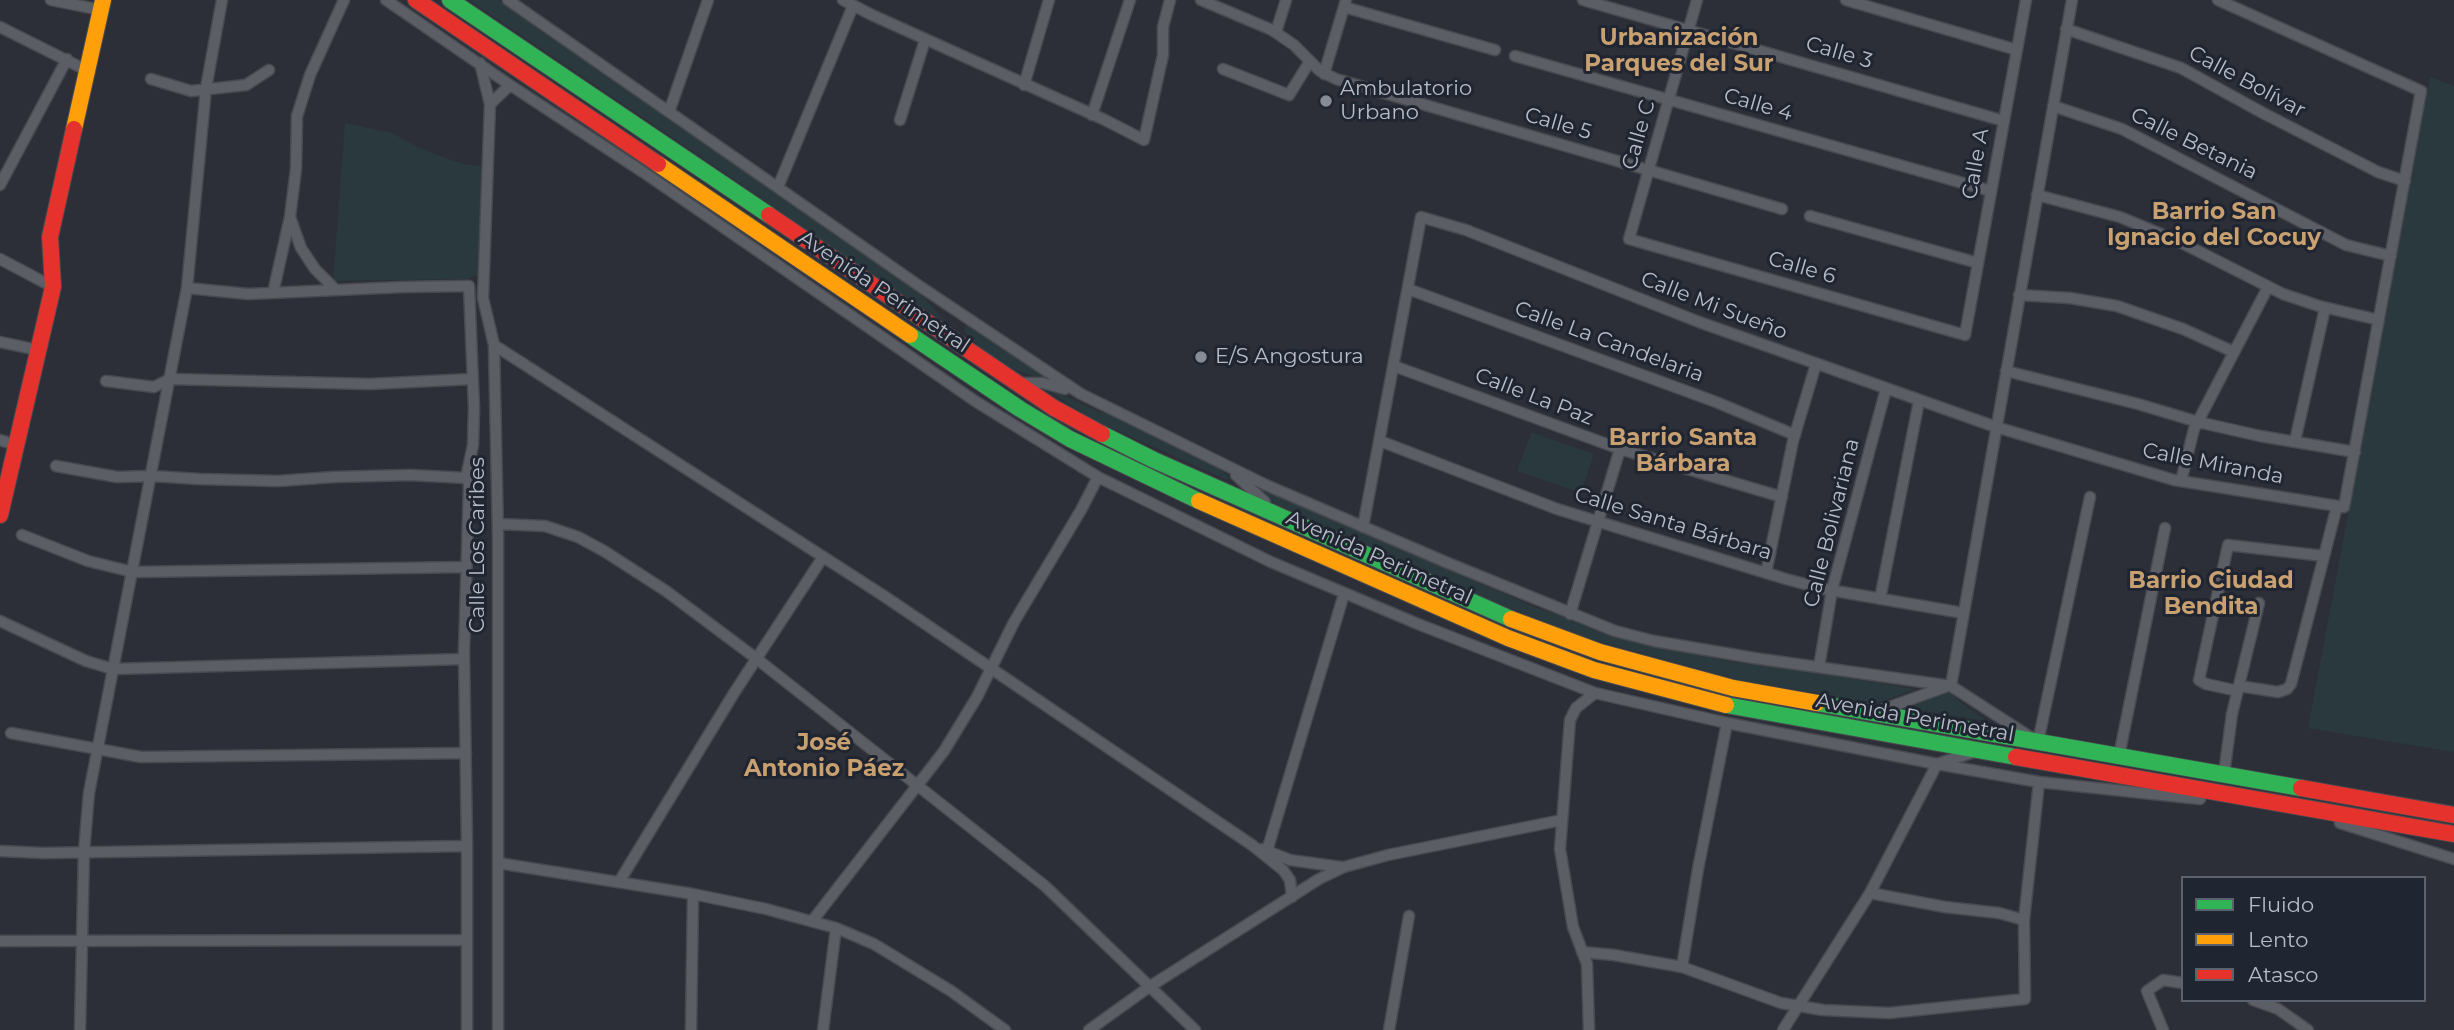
<!DOCTYPE html>
<html>
<head>
<meta charset="utf-8">
<style>
  body { margin:0 }
  #map { position:relative; width:2454px; height:1030px; overflow:hidden; background:#2c2f37; font-family:Montserrat,sans-serif }
  canvas { display:block }
  .legend { position:absolute; left:2181px; top:876px; width:245px; height:126px; box-sizing:border-box; background:#202532; border:2px solid #5c616e; margin:0; padding:9px 12px; list-style:none; font-size:21px; color:#b7bcc7 }
  .legend li { display:flex; align-items:center; gap:14px; height:35px }
  .legend b { width:35px; border:2px solid #5c616e }
</style>
</head>
<body>
<div id="map">
<canvas width="2454" height="1030"></canvas>
<ul class="legend">
<li><b style="height:9px;background:#30b455"></b>Fluido</li>
<li><b style="height:9px;background:#ff9f0a"></b>Lento</li>
<li><b style="height:9px;background:#e5322d"></b>Atasco</li>
</ul>
</div>
<script>
const g = document.querySelector('canvas').getContext('2d');
g.lineJoin = 'round';
function fill(path, color) { g.fillStyle = color; g.fill(path, 'evenodd'); }
const poly = rows => new Path2D(rows.map(r => 'M' + r).join(''));
function trace(path, color, width, dash) { g.strokeStyle = color; g.lineWidth = width; g.lineCap = dash ? 'butt' : 'round'; g.setLineDash(dash || []); g.stroke(path); }
function write(font, color, halo, rows, align = 'center') {
  g.font = font + ' Montserrat,sans-serif'; g.lineWidth = 6; g.setLineDash([]); g.textBaseline = 'middle'; g.strokeStyle = halo; g.fillStyle = color; for (const [text, x, y, turn = 0] of rows) {
    g.save(); g.translate(x, y); g.rotate((+turn || 0) * Math.PI / 180); g.textAlign = isNaN(turn) ? turn : align; if (halo) g.strokeText(text, 0, 0); g.fillText(text, 0, 0); g.restore();
  }
}
fill(poly([
  [469,0,498,0,695,134,916,289,947,323,855,264,722,171],
  [2430,77,2454,86,2454,752,2308,728],
  [345,123,392,133,421,149,463,164,485,167,484,255,477,275,465,279,333,281],
  [967,325,969,325,1046,376,1033,376,1013,369,984,351,967,335,964,330],
  [1050,392,1070,398,1095,410,1119,418,1216,464,1230,479,1225,479,1096,421],
  [1531,432,1594,454,1581,493,1517,471],
  [1264,490,1532,606,1614,635,1732,662,1791,669,1915,689,1883,701,1868,702,1743,681,1587,638,1485,598,1276,504,1266,495],
  [1949,691,1965,706,1987,721,1905,708]
]), '#2a393d');
const street = poly([
  [51,0,101,10],
  [386,0,510,85,643,172,975,401,1098,477,1271,562,1418,624,1595,693,1727,723,1937,764,2039,782,2200,799],
  [508,0,918,285,1081,394,1266,485,1448,563,1615,631,1654,641,1754,658,1951,686,2038,742,2090,497],
  [843,0,872,15,1105,120,1144,140,1163,55,1163,27,1170,0],
  [1201,0,1272,30,1294,45,1320,71,1336,79,1782,209],
  [1583,0,2004,121],
  [1697,0,1629,239,1965,335,2026,0],
  [1846,0,2017,50],
  [1344,7,1495,50],
  [0,27,88,71],
  [2066,29,2181,68,2263,113,2378,172,2405,181],
  [1276,32,1286,0],
  [1515,56,1991,191],
  [480,63,490,104,483,298,494,345,498,536,498,1030],
  [1223,69,1289,95,1310,61],
  [1324,74,1346,0],
  [151,79,191,91,246,85,269,70],
  [1024,85,1049,0],
  [490,104,510,85],
  [2053,106,2122,129,2346,245,2391,256],
  [669,112,708,0],
  [1092,115,1130,0],
  [900,120,925,40],
  [0,185,67,59],
  [778,187,853,6],
  [2037,195,2120,217,2178,241,2283,294,2319,306,2379,320],
  [1810,216,1978,263],
  [290,217,301,248,315,269,336,290],
  [0,259,53,287],
  [187,288,248,294,403,287,469,286,474,408,473,445,466,478],
  [1408,289,1716,402,1795,435],
  [273,293,290,217,296,169,297,116,310,75,344,0],
  [2019,295,2070,298,2117,306,2183,329,2234,352],
  [0,342,38,350],
  [494,345,884,596,1252,845,1283,870,1290,880,1292,897],
  [1394,366,1620,449,1782,497],
  [2006,371,2138,404,2198,422,2260,436,2355,452],
  [106,381,154,387,170,379,370,384,472,379],
  [1022,383,1043,383,1065,389],
  [0,440,16,445],
  [1380,441,1557,509,1786,579,1824,589,1963,613],
  [2295,441,2325,308],
  [56,466,117,477,152,476,199,479,278,481,334,477,410,475,466,478,469,484,464,653,467,846,467,1030],
  [1236,475,1265,502],
  [2181,481,2194,429,2268,287],
  [498,524,545,526,578,537,604,551,666,591,757,659,1045,886,1195,1030],
  [1363,527,1421,217,1466,230,1699,322,1996,427,2174,480,2344,507,2421,91,2218,0],
  [22,535,88,561,133,572,466,567],
  [1766,573,1793,441,1816,364],
  [1880,599,1919,401],
  [1570,614,1620,449],
  [0,621,86,661,113,669,464,659],
  [1819,667,1832,590,1886,389],
  [1951,686,2072,0],
  [2239,686,2278,692,2287,689,2291,684,2337,506],
  [2238,691,2206,684,2199,680,2228,545,2324,556],
  [1881,710,1948,686],
  [11,733,141,757,466,753],
  [2119,756,2165,528],
  [2224,774,2232,714,2259,603],
  [2340,823,2454,859],
  [1262,849,1290,860,1341,867],
  [0,851,43,853,467,846],
  [1267,851,1344,594],
  [498,863,693,894,766,909,836,928,874,944,951,991,1005,1030],
  [619,882,734,693,823,557],
  [1870,893,1945,907,1999,913,2024,920],
  [813,920,944,751,977,697,1014,622,1081,510,1098,477],
  [0,941,467,940],
  [1582,952,1614,955,1682,967,1781,1003,1823,1010,1889,1013,2025,999,2024,920,2039,782],
  [1682,967,1698,869,1727,723],
  [2253,1000,2278,1009,2308,1030],
  [80,1030,84,851,89,793,187,288,206,88,222,0],
  [691,1030,693,894],
  [823,1030,836,928],
  [1089,1030,1149,987,1319,879,1344,867,1388,855,1562,820],
  [1389,1030,1409,916],
  [1589,1030,1587,964,1573,927,1560,849,1570,720,1576,708,1595,693],
  [1783,1030,1870,893,1937,764,1971,753],
  [2163,1030,2147,991,2163,980,2183,983]
]);
const fast = poly([
  [450,0,769,215],
  [910,335,1020,409,1070,439,1199,501],
  [1102,434,1154,460,1511,619],
  [1817,703,2301,788],
  [1726,705,2016,757]
]);
const slow = poly([
  [74,129,103,0],
  [658,164,910,335],
  [1199,501,1508,638,1594,670,1726,705],
  [1511,619,1600,652,1733,688,1817,703]
]);
const jam = poly([
  [416,0,658,164],
  [769,215,1054,408,1102,434],
  [0,515,53,287,50,237,74,129],
  [2016,757,2454,834],
  [2301,788,2454,815]
]);
trace(street, '#484a50', 13);
trace(fast, '#484a50', 18);
trace(slow, '#484a50', 18);
trace(jam, '#484a50', 18);
trace(street, '#5c5e65', 10);
trace(fast, '#30b455', 16);
trace(slow, '#ff9f0a', 16);
trace(jam, '#e5322d', 16);
for (const [x, y, r, color] of [
  [1326,101,7,"#868b95"],
  [1201,357,7,"#868b95"]
]) { const dot = new Path2D(); dot.arc(x, y, r, 0, 2 * Math.PI); g.fillStyle = color; g.fill(dot); trace(dot, '#202532', 2.5); }
write('21px', '#b7bcc7', '#202532', [
  ["Calle 3",1839,53,16],
  ["Calle Bolívar",2247,82,28],
  ["Calle 4",1758,105,16],
  ["Calle 5",1558,124,16],
  ["Calle C",1639,135,-74],
  ["Calle Betania",2194,144,26],
  ["Calle A",1976,164,-80],
  ["Calle 6",1802,268,16],
  ["Avenida Perimetral",884,292,34],
  ["Calle Mi Sueño",1714,306,21],
  ["Calle La Candelaria",1609,342,20],
  ["Calle La Paz",1534,397,21],
  ["Calle Miranda",2213,464,11],
  ["Calle Bolivariana",1832,523,-76],
  ["Calle Santa Bárbara",1673,524,17],
  ["Calle Los Caribes",478,545,-90],
  ["Avenida Perimetral",1379,558,24],
  ["Avenida Perimetral",1915,718,10]
]);
write('21px', '#b7bcc7', '#202532', [
  ["Ambulatorio",1340,89],
  ["Urbano",1340,113],
  ["E/S Angostura",1215,357]
], 'left');
write('bold 23px', '#c9a070', '#202532', [
  ["Urbanización",1679,38],
  ["Parques del Sur",1679,64],
  ["Barrio San",2214,212],
  ["Ignacio del Cocuy",2214,238],
  ["Barrio Santa",1683,438],
  ["Bárbara",1683,464],
  ["Barrio Ciudad",2211,581],
  ["Bendita",2211,607],
  ["José",824,743],
  ["Antonio Páez",824,769]
]);
</script>
</body>
</html>
